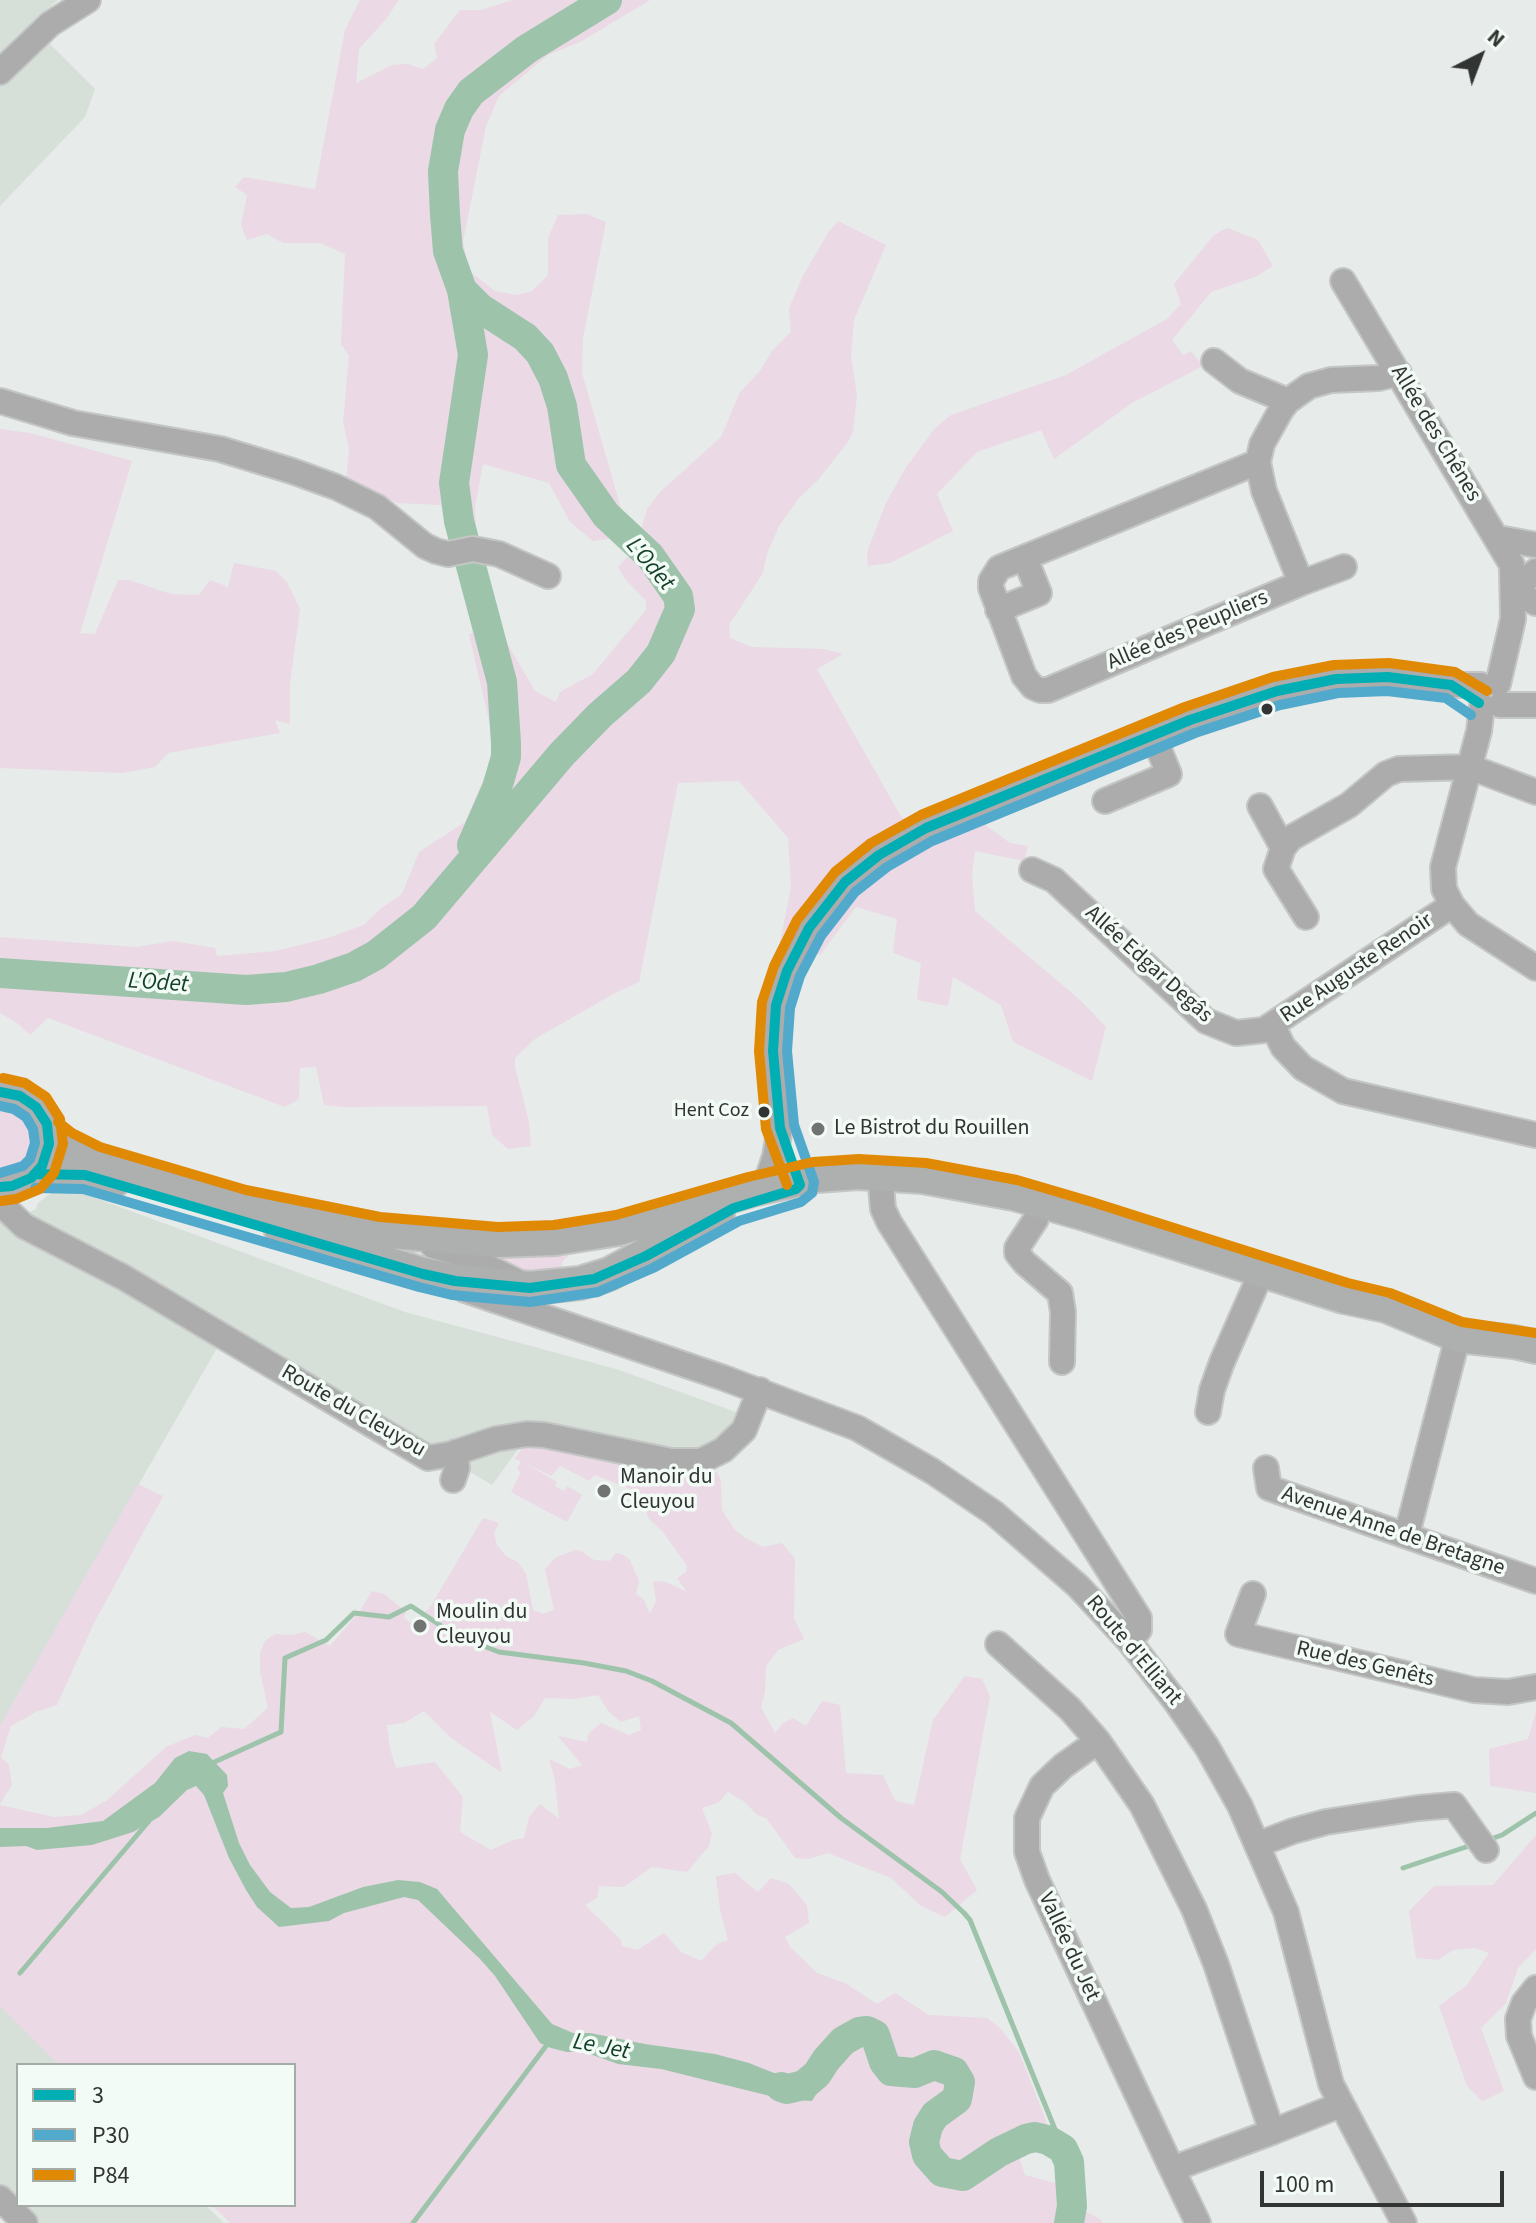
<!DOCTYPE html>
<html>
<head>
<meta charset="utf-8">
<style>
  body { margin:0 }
  #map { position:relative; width:1536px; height:2223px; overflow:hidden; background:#e7ebe9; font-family:"Source Sans 3",sans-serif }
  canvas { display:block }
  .legend { position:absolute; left:16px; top:2063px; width:280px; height:144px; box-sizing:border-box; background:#f2fbf5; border:2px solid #a5aba7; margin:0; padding:10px 14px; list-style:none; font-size:24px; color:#313432 }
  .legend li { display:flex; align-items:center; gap:16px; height:40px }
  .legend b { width:40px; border:2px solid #a5aba7 }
  .north { position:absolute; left:1440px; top:16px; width:80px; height:80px; -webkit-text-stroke:6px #f2fbf5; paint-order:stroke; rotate:42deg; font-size:22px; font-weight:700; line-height:32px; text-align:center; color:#313432 }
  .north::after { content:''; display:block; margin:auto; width:28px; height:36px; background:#313432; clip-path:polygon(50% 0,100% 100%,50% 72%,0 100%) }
  .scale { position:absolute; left:1260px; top:2171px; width:244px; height:36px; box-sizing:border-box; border:4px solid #313432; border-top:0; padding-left:10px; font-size:24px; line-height:28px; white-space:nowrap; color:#313432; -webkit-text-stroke:6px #f2fbf5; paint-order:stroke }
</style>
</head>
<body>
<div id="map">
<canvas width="1536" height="2223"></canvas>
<ul class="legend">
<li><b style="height:10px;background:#00aeb3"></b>3</li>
<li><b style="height:10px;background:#51a9cc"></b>P30</li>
<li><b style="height:10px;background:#e08905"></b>P84</li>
</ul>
<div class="north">N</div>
<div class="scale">100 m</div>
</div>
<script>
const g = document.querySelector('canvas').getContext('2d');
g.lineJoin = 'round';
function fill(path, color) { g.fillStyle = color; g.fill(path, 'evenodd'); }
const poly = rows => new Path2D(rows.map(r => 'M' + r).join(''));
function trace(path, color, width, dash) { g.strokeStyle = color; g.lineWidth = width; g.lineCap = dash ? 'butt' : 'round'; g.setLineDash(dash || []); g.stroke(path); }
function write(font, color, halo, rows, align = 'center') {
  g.font = font + ' "Source Sans 3",sans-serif'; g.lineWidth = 7; g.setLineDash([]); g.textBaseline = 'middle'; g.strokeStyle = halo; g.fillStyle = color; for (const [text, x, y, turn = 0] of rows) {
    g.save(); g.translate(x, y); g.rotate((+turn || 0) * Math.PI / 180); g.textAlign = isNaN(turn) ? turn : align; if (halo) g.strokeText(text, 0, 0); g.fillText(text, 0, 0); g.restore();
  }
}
fill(poly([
  [0,0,58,0,30,24,95,89,85,117,0,206],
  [71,1189,405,1312,616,1369,736,1412,729,1436,686,1457,535,1426,492,1485,228,1329,0,1726,0,1217,8,1222,36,1209,38,1203,52,1192],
  [0,1982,88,2065,18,2065,18,2202,0,2184],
  [22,2205,205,2205,224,2223,40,2223]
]), '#d6e0d9');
fill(poly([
  [360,0,399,0,386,19,359,49,356,83,392,65,408,64,423,69,437,58,434,44,460,10,481,10,512,0,650,0,580,42,548,55,499,96,486,126,463,242,469,271,495,291,517,295,532,291,548,275,548,238,558,215,587,214,606,222,583,338,582,373,624,519,608,539,593,541,570,522,549,483,483,464,475,507,477,545,449,545,441,505,397,503,346,480,349,448,343,422,349,356,341,344,345,254,320,243,283,243,267,234,247,240,241,225,247,195,235,187,244,177,315,189,345,30],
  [838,221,886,245,854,320,851,355,857,396,853,432,848,442,818,480,799,498,779,526,767,554,763,573,729,625,730,638,752,647,824,649,843,654,817,669,899,813,917,838,953,827,984,824,1010,843,1028,846,1024,861,975,851,972,875,975,911,1080,1000,1106,1027,1092,1081,1013,1042,1001,1005,953,977,948,1006,917,1000,921,963,893,953,897,919,856,907,820,955,779,948,791,887,788,838,739,781,678,783,639,982,613,994,535,1039,515,1058,515,1067,529,1122,531,1146,508,1149,492,1135,487,1106,344,1107,324,1105,316,1067,300,1068,299,1099,285,1107,48,1018,30,1035,17,1023,0,1013,0,937,136,947,173,941,215,948,217,956,276,951,328,938,364,925,380,909,402,894,419,852,465,822,496,751,469,634,494,627,504,638,535,691,556,702,560,692,593,674,646,610,646,601,625,579,618,567,636,548,647,509,660,492,721,437,740,392,760,371,772,351,791,332,789,308,803,276,828,233],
  [1227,228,1258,240,1273,266,1255,277,1211,292,1172,340,1183,355,1191,351,1203,366,1132,403,1054,459,1041,430,977,452,937,494,953,531,890,563,868,566,867,552,885,505,905,469,935,428,951,415,1066,375,1167,319,1181,304,1174,284,1214,235],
  [0,429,30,433,132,461,80,633,95,634,118,580,129,580,171,594,199,595,210,580,228,587,234,563,276,571,287,582,300,609,290,683,290,724,275,720,280,733,168,753,155,767,122,773,0,768],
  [0,1106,19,1112,32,1127,34,1140,28,1158,19,1167,0,1172],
  [460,1242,575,1249,562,1262,562,1275,526,1280],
  [529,1440,665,1472,717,1472,721,1482,722,1510,734,1529,745,1538,763,1547,782,1543,795,1559,794,1618,804,1639,778,1650,766,1666,765,1692,761,1707,775,1733,782,1724,793,1718,806,1726,822,1701,840,1705,846,1773,883,1775,895,1801,914,1805,933,1720,965,1676,982,1679,990,1696,960,1859,977,1890,945,1917,921,1906,891,1878,828,1853,808,1859,795,1858,767,1819,756,1814,745,1802,728,1792,718,1803,702,1808,712,1834,709,1846,687,1872,652,1867,624,1887,599,1886,597,1898,585,1905,621,1940,622,1946,637,1950,664,1933,681,1952,701,1961,717,1944,728,1940,720,1910,716,1876,735,1873,758,1892,771,1878,789,1884,807,1905,809,1923,785,1937,790,1947,817,1973,845,1983,877,2004,895,1993,929,2015,987,2018,1000,2028,1019,2052,1047,2123,1019,2157,1025,2175,1059,2184,1057,2197,1100,2219,1102,2223,230,2223,212,2205,294,2205,294,2065,59,2065,0,2007,0,1805,54,1817,81,1815,106,1801,166,1747,195,1735,208,1738,221,1727,244,1729,268,1708,260,1671,260,1653,265,1641,275,1634,292,1635,305,1632,330,1646,360,1611,372,1591,384,1594,404,1610,406,1612,404,1618,411,1623,429,1609,483,1518,499,1523,494,1533,497,1545,506,1556,518,1562,526,1574,533,1610,544,1614,554,1610,545,1569,555,1558,575,1550,581,1551,594,1560,610,1561,616,1553,624,1555,630,1560,639,1581,636,1594,644,1600,650,1614,656,1601,653,1581,666,1582,687,1592,677,1578,686,1572,687,1566,663,1532,649,1519,645,1508,648,1496,595,1475,589,1481,560,1466,551,1476,523,1462,557,1482,555,1486,564,1491,567,1486,582,1495,567,1522,511,1492,521,1472,517,1469,521,1461,514,1459],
  [598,1695,609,1712,621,1722,639,1716,641,1730,629,1735,601,1723,589,1733,587,1742,558,1736,582,1765,570,1769,549,1759,555,1780,559,1819,540,1804,529,1817,524,1838,513,1840,491,1850,460,1832,463,1797,435,1762,396,1768,390,1749,387,1725,404,1723,424,1711,451,1738,502,1773,490,1712,517,1730,534,1716,545,1698,574,1699],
  [138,1484,163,1496,93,1625,57,1705,36,1712,11,1726,1,1757,9,1765,12,1785,0,1804,0,1726],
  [1536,1712,1536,1793,1490,1786,1489,1749,1528,1739],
  [1536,1835,1536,1949,1518,1968,1506,2003,1481,2028,1504,2091,1482,2101,1467,2086,1439,2006,1466,1986,1489,1953,1475,1948,1453,1950,1438,1960,1416,1958,1409,1911,1434,1886,1493,1885]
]), '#ebd9e5');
fill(poly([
  [189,1751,207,1754,227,1775,228,1786,223,1793,239,1843,250,1865,270,1892,291,1908,309,1907,363,1887,398,1880,420,1882,437,1889,552,2024,573,2033,590,2033,645,2044,715,2054,749,2063,784,2077,803,2074,810,2067,824,2081,812,2101,782,2099,661,2069,618,2064,584,2052,567,2052,551,2048,540,2043,495,1976,480,1959,418,1900,404,1897,344,1913,329,1921,279,1927,257,1907,246,1890,229,1858,204,1795,196,1786,187,1790,159,1817,133,1832,92,1845,37,1850,26,1846,0,1847,0,1828,47,1828,103,1821,155,1783,175,1758]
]), '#9dc4ab');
trace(poly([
  [210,1764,281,1732,285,1658,326,1640,354,1613,389,1617,411,1606,455,1635,499,1652,584,1663,626,1671,652,1681,731,1723,841,1818,942,1892,964,1913,970,1920,1063,2149],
  [1488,1840,1502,1835,1536,1813],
  [1403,1868,1475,1844],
  [20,1973,149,1821],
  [413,2223,549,2042]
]), '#9dc4ab', 5);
trace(poly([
  [462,290,473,355,454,483,459,521,502,682,506,743,506,757,497,788,472,845],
  [0,973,246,990,286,987,319,979,354,967,376,955,424,917,562,754,600,715,639,681,661,653,680,609,678,596,650,556,606,515,571,465,562,406,553,378,540,353,525,337,480,308,462,290,448,251,445,215,443,171,450,130,459,109,471,92,527,49,607,0],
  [781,2087,787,2089,804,2085,817,2074,826,2060,843,2041,859,2032,867,2031,875,2035,884,2062,891,2071,915,2073,934,2065,954,2072,960,2082,957,2099,935,2115,928,2126,924,2142,927,2155,942,2172,963,2176,999,2152,1026,2139,1035,2137,1048,2140,1063,2149,1069,2162,1072,2206,1069,2223]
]), '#9dc4ab', 30);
const minor = poly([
  [0,72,50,24,88,0],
  [1343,281,1512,565,1513,619,1498,684],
  [1214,361,1240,381,1288,401],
  [0,401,73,423,220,449,292,471,336,487,377,507,425,546,436,551,448,554,473,549,499,554,548,576],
  [1258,462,1264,491,1301,583,1048,690,1040,690,1033,687,1024,676,991,588,991,581,999,568,1258,462,1262,444,1281,410,1288,401,1309,386,1331,380,1379,378,1399,373],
  [1498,538,1536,545],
  [1301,583,1344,567],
  [1513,591,1536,571],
  [1513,591,1536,603],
  [998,610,1039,593,1025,558],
  [1500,705,1536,705],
  [1105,801,1169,774,1153,735],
  [1260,806,1283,848,1291,838,1349,805,1386,774,1399,769,1470,767,1536,792],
  [1283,848,1276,869,1306,917],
  [1032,870,1054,880,1206,1021,1236,1033,1264,1030,1452,905,1444,889,1443,867,1479,731,1482,706],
  [1452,905,1468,924,1536,968],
  [1273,1026,1283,1047,1303,1068,1343,1091,1536,1135],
  [880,1174,883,1209,889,1222,1139,1618,1139,1630,1129,1641],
  [765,1187,775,1156,780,1128,773,1035,780,990,801,942,821,910,845,882,879,855,926,828,1247,699,1313,682,1353,678,1388,677,1451,685,1481,685],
  [1040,1201,1036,1219,1017,1248,1017,1253,1025,1263,1060,1293,1063,1312,1062,1362],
  [0,1203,24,1226,123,1277,428,1458,451,1454,496,1439,527,1434,544,1435,671,1461,701,1461,723,1450,744,1430,760,1390],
  [433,1246,464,1255,520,1283],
  [465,1290,724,1378,857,1428,932,1471,994,1513,1078,1586,1129,1641,1176,1702,1207,1747,1240,1806,1286,1912,1331,2084,1404,2223],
  [1208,1412,1212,1390,1222,1362,1262,1271],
  [1266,1468,1269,1488,1536,1581],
  [453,1480,457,1468,456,1452],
  [1407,1534,1458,1336],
  [1253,1594,1238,1634,1474,1690,1508,1692,1536,1687],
  [998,1644,1070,1709,1098,1741],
  [1259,1844,1293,1831,1326,1822,1418,1808,1454,1805,1486,1850],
  [1536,1988,1524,2003,1518,2019,1519,2036,1536,2077],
  [1272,2132,1216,1964,1194,1909,1142,1805,1098,1741,1063,1766,1042,1786,1027,1818,1027,1852,1037,1880,1172,2169,1272,2132,1340,2105],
  [1172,2169,1198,2223],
  [0,2198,25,2223]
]);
const major = poly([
  [0,1092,20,1096,36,1107,47,1124,49,1144,42,1166,31,1178,12,1186,0,1187],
  [49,1133,64,1145,95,1160,243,1204,378,1231,498,1241,555,1239,619,1229,752,1190,816,1176,858,1173,923,1177,1014,1194,1088,1215,1344,1297,1386,1306,1458,1336,1514,1342,1536,1347],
  [35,1174,85,1175,113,1182],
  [281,1231,423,1274,455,1281,530,1288,580,1283,609,1274,718,1215]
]);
trace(minor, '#c3c6c4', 28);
trace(major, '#c3c6c4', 36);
trace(minor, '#acacad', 24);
trace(major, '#aeb0af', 32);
trace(poly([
  [0,1092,20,1096,36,1107,47,1124,49,1144,42,1166,31,1178,12,1186,0,1187],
  [35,1174,85,1175,423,1274,455,1281,530,1288,594,1279,646,1256,734,1208,796,1189,800,1185,780,1128,773,1051,776,1005,787,971,809,928,845,882,879,855,926,828,1190,720,1277,691,1336,679,1388,677,1451,685,1479,703]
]), '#00aeb3', 10);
trace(poly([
  [0,1106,14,1109,26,1117,33,1129,35,1143,30,1159,23,1166,0,1173],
  [35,1188,83,1189,419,1287,452,1295,530,1302,598,1292,653,1268,739,1221,801,1202,812,1193,814,1182,794,1125,787,1051,790,1008,800,976,821,936,855,892,887,867,932,841,1195,733,1280,705,1338,693,1387,691,1446,698,1471,715]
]), '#51a9cc', 10);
trace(poly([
  [58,1122,72,1133,100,1147,246,1190,380,1217,498,1227,554,1225,616,1215,748,1177,813,1162,859,1159,926,1163,1017,1180,1092,1202,1348,1283,1390,1293,1462,1322,1536,1333],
  [787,1185,766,1129,759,1051,762,1002,774,966,797,920,835,872,871,843,921,815,1185,707,1273,677,1334,665,1389,663,1455,672,1487,691],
  [1,1201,16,1199,40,1189,54,1173,63,1144,60,1119,46,1097,25,1083,3,1078]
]), '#e08905', 10);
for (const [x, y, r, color] of [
  [1267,709,7,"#313432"],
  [764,1112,7,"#313432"],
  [818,1129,8,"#717472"],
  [604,1491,8,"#717472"],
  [420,1626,8,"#717472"]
]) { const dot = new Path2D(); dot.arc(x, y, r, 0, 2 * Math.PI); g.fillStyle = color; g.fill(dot); trace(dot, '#f2fbf5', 3); }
write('20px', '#313432', '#f2fbf5', [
  ["Hent Coz",749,1112]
], 'right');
write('22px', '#313432', '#f2fbf5', [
  ["Allée des Chênes",1435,434,59],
  ["Allée des Peupliers",1188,631,-23],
  ["Allée Edgar Degâs",1148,965,42],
  ["Rue Auguste Renoir",1357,969,-34],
  ["Route du Cleuyou",353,1412,30],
  ["Avenue Anne de Bretagne",1393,1532,19],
  ["Route d'Elliant",1133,1651,50],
  ["Rue des Genêts",1365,1665,13],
  ["Vallée du Jet",1068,1947,65]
]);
write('22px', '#313432', '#f2fbf5', [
  ["Le Bistrot du Rouillen",834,1129],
  ["Manoir du",620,1478],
  ["Cleuyou",620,1503],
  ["Moulin du",436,1613],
  ["Cleuyou",436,1638]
], 'left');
write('italic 24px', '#133f27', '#f2fbf5', [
  ["L'Odet",649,565,50],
  ["L'Odet",158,984,4],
  ["Le Jet",601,2048,11]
]);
</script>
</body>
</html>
